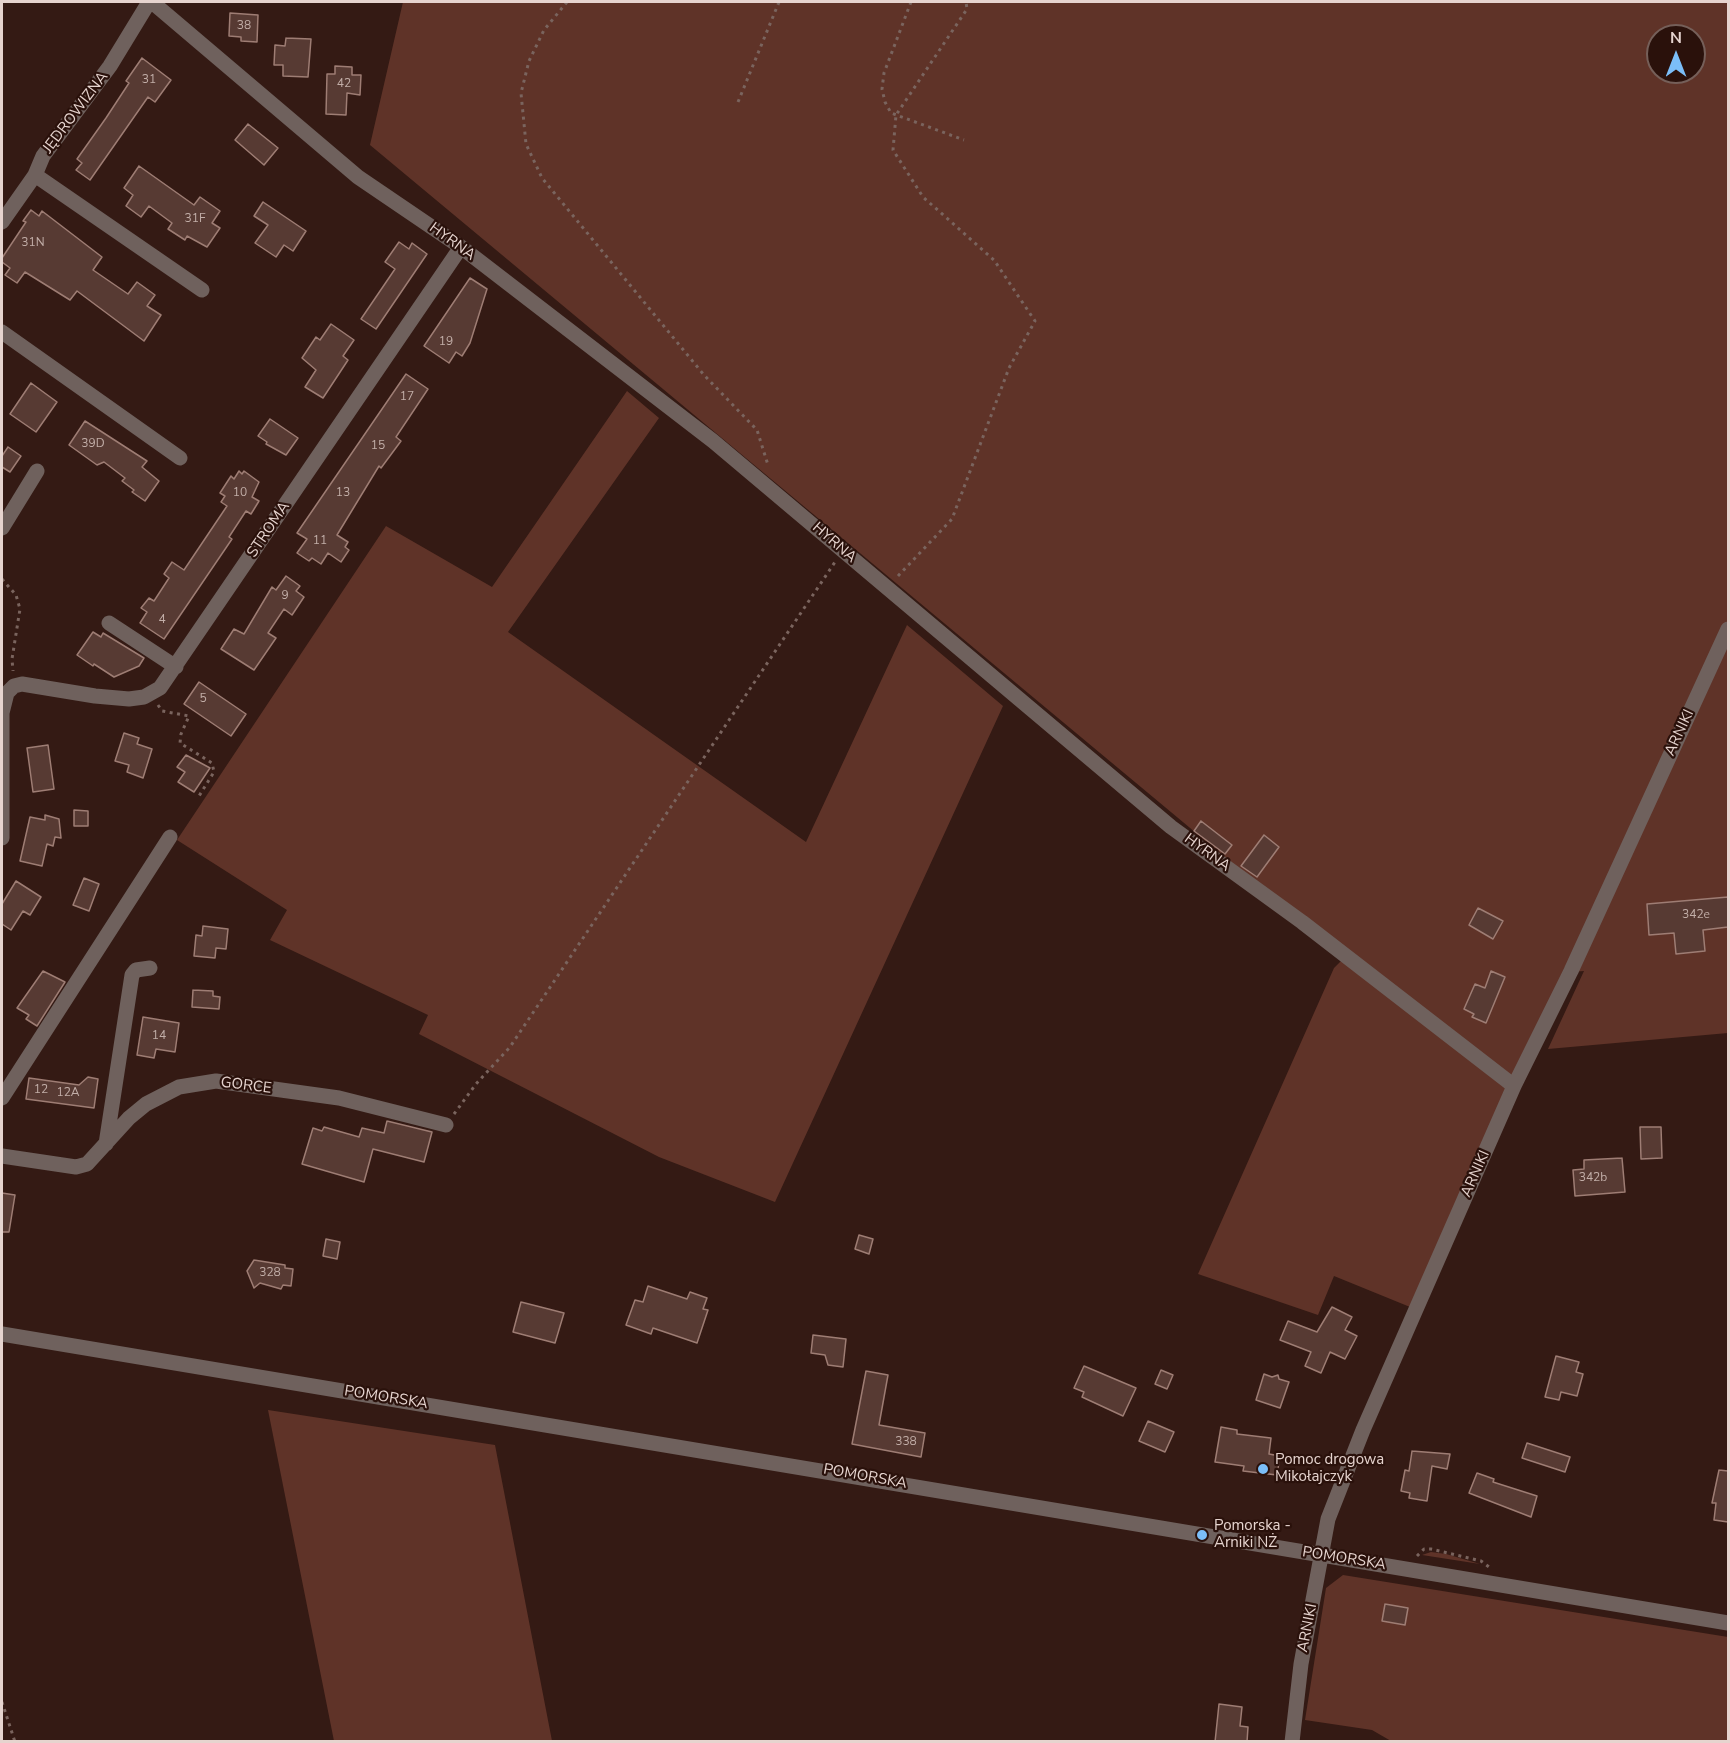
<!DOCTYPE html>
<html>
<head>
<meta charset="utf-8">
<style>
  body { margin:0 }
  #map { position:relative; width:1730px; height:1743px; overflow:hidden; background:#341a14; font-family:"Nunito Sans",sans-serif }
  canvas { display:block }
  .frame { position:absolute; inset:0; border:3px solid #e6d4cf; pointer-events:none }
  .north { position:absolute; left:1646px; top:24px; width:60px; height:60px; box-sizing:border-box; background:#2a110b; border:2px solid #755f59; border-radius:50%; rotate:0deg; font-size:16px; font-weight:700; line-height:24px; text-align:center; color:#e6d4cf }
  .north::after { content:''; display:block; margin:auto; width:21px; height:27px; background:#7bbef8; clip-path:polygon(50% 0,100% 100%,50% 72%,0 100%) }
</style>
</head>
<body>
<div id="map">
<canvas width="1730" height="1743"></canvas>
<div class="frame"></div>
<div class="north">N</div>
</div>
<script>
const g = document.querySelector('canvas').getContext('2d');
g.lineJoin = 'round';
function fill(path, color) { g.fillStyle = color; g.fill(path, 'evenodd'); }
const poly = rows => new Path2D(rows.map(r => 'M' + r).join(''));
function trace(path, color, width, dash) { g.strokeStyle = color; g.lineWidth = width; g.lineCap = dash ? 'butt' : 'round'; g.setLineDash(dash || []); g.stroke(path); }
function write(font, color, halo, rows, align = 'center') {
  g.font = font + ' "Nunito Sans",sans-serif'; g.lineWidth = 4.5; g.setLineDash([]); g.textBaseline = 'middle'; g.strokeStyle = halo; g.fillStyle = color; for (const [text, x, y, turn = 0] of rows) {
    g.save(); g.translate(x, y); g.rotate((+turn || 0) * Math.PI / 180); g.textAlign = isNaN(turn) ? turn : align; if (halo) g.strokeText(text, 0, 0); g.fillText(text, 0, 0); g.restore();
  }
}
fill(poly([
  [403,2,1728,2,1728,1033,1548,1049,1584,971,1571,972,1415,1309,1334,1276,1318,1315,1198,1274,1334,968,1345,957,370,145],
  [1658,36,1694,36,1694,72,1658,72],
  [627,391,659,418,508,632,806,842,907,625,1003,706,775,1202,659,1157,419,1034,428,1015,270,940,287,910,177,840,386,526,492,587],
  [268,1410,495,1445,552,1741,334,1741],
  [1431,1552,1446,1554,1480,1564,1422,1555],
  [1343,1575,1728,1637,1728,1741,1391,1741,1372,1730,1305,1720,1326,1588]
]), '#5f3328');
const building = poly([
  [230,13,258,15,257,42,241,41,241,37,229,36,230,13],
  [286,38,311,39,308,77,283,76,283,65,274,65,275,45,285,46,286,38],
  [142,58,171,80,155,102,148,97,90,180,76,170,82,163,77,159,106,118,129,83,126,81,142,58],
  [335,66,352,67,352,75,361,75,360,95,347,93,346,115,326,114,327,74,335,74,335,66],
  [248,124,278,148,264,165,235,140,248,124],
  [139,166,194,205,200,197,220,211,212,223,220,228,207,247,187,236,185,240,168,229,172,223,149,206,141,217,126,206,133,195,124,188,139,166],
  [263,202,306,231,293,251,284,245,276,257,255,243,268,225,254,216,263,202],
  [31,210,39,216,42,211,102,257,93,270,128,294,137,282,155,295,147,306,161,315,144,341,77,291,70,300,25,272,17,283,5,275,10,268,2,262,2,258,26,222,23,221,31,210],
  [399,242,409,249,412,243,427,254,376,329,361,319,395,269,385,262,399,242],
  [470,278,487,289,470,343,462,356,456,352,449,363,424,346,470,278],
  [331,324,354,340,343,356,348,360,323,398,305,387,316,370,302,358,316,337,320,340,331,324],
  [406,374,428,389,396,437,401,441,381,468,379,466,337,535,348,542,345,547,349,550,341,562,328,553,321,564,312,558,309,561,297,553,307,539,297,533,406,374],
  [31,383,57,402,36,432,10,414,31,383],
  [270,419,298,438,286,455,266,444,267,442,258,436,270,419],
  [85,421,147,461,142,467,159,481,145,501,132,492,134,490,122,481,125,478,104,462,97,465,69,445,85,421],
  [8,447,21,456,10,472,2,467,2,456,8,447],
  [239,471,242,474,244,471,259,482,252,497,259,501,251,514,246,511,229,537,232,539,164,639,140,623,147,612,141,608,149,598,154,601,169,578,164,574,172,562,184,570,227,506,221,502,225,496,220,493,231,476,234,479,239,471],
  [286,576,300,586,296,591,304,597,292,615,284,609,268,633,276,638,254,670,221,649,234,629,244,634,272,587,276,590,286,576],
  [93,632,101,637,103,633,144,658,139,666,114,677,94,664,93,666,77,655,93,632],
  [199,682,246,714,231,736,184,704,199,682],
  [124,733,139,738,137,744,152,749,143,778,127,772,129,765,115,761,124,733],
  [48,745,54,789,33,792,27,748,48,745],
  [186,755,210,768,194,792,178,782,185,772,177,767,186,755],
  [74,810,88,811,88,826,74,826,74,810],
  [45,815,59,819,61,838,55,837,53,846,47,844,42,866,20,861,30,817,45,820,45,815],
  [1201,821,1232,845,1225,854,1194,831,1201,821],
  [1264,835,1279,847,1257,877,1241,866,1264,835],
  [84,878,99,884,89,911,73,905,84,878],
  [16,881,41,897,30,915,23,911,11,930,2,924,2,904,16,881],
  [1728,897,1728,927,1703,930,1705,951,1676,954,1674,933,1649,935,1647,904,1728,897],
  [1478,908,1503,921,1493,939,1469,925,1478,908],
  [203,926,228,929,226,949,216,948,215,958,194,956,196,935,202,936,203,926],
  [43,971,65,982,37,1026,26,1019,29,1015,17,1008,43,971],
  [1491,971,1505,977,1486,1023,1472,1017,1474,1014,1464,1009,1475,984,1485,988,1491,971],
  [193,990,213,991,213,996,220,997,219,1009,192,1007,193,990],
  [143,1017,179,1023,175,1052,156,1049,154,1058,137,1055,143,1017],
  [88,1077,98,1079,94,1108,26,1099,29,1078,79,1085,88,1077],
  [387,1121,432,1132,424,1162,373,1149,364,1182,302,1164,313,1128,322,1131,324,1127,359,1137,362,1128,384,1133,387,1121],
  [1640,1127,1661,1127,1662,1158,1641,1159,1640,1127],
  [1622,1158,1625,1192,1575,1196,1573,1170,1584,1169,1584,1160,1622,1158],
  [2,1193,15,1195,9,1232,2,1232,2,1193],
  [859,1235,873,1239,869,1254,855,1249,859,1235],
  [326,1239,340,1242,337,1259,323,1256,326,1239],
  [254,1260,285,1265,285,1268,293,1269,291,1286,283,1285,281,1289,260,1283,254,1288,247,1271,254,1260],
  [648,1286,687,1299,690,1292,707,1298,703,1309,708,1310,697,1343,653,1328,651,1334,626,1325,635,1300,643,1302,648,1286],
  [521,1302,564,1313,555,1343,513,1332,521,1302],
  [1332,1307,1352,1317,1345,1330,1357,1336,1345,1359,1330,1352,1321,1373,1305,1366,1311,1352,1280,1340,1288,1321,1317,1332,1332,1307],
  [813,1335,846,1339,843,1367,828,1365,825,1355,811,1353,813,1335],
  [1556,1356,1579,1362,1576,1372,1583,1374,1577,1396,1561,1392,1559,1400,1545,1397,1556,1356],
  [1084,1366,1136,1388,1123,1416,1082,1397,1084,1392,1074,1388,1084,1366],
  [1161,1370,1173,1375,1167,1389,1155,1384,1161,1370],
  [866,1371,888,1375,879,1425,925,1433,921,1457,852,1444,866,1371],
  [1264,1374,1272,1377,1278,1375,1279,1379,1289,1382,1280,1408,1256,1400,1264,1374],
  [1148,1421,1174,1432,1165,1452,1139,1441,1148,1421],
  [1221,1427,1237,1430,1237,1434,1271,1438,1269,1454,1280,1456,1277,1475,1243,1471,1244,1466,1215,1462,1221,1427],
  [1527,1443,1570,1457,1565,1472,1522,1458,1527,1443],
  [1412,1451,1450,1454,1447,1469,1432,1466,1427,1501,1409,1498,1410,1493,1401,1491,1405,1470,1409,1471,1412,1451],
  [1719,1470,1728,1471,1728,1522,1714,1520,1716,1503,1712,1503,1719,1470],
  [1477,1473,1494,1479,1493,1482,1537,1496,1531,1517,1469,1493,1477,1473],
  [1385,1604,1408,1608,1405,1625,1382,1621,1385,1604],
  [1219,1704,1242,1707,1240,1726,1248,1727,1247,1742,1215,1742,1219,1704]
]);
fill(building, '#573a33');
trace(building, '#9e7d74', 1.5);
trace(poly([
  [567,2,544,30,529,61,521,93,526,144,542,178,704,375,757,430,768,465],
  [911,2,884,73,882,89,885,102,891,113,964,140],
  [738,102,779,2],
  [898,576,952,519,1009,368,1035,321,994,260,923,197,893,150,896,115,967,9,966,2],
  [2,579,16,595,20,609,12,659,13,671],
  [158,705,162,711,189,716,181,734,180,743,212,763,214,772,199,796],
  [454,1114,476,1084,510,1047,835,562],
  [1417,1556,1424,1549,1431,1549,1481,1561,1489,1567],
  [2,1702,15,1742]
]), '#7a645e', 3, [3, 4.5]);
trace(poly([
  [152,2,358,177,461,247,713,441,1171,827,1302,922,1514,1086],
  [35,175,202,290],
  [2,222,35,175,43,156,110,66,149,2],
  [2,332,180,458],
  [2,528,37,471],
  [109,623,176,667],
  [2,838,2,713,7,693,14,686,22,684,95,696,129,699,144,697,160,688,461,247],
  [2,1098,170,837],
  [106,1144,132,975,136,970,150,968],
  [2,1156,76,1167,87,1164,129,1118,146,1104,179,1087,216,1081,339,1098,446,1125],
  [2,1334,1728,1623],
  [1292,1742,1301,1664,1328,1519,1363,1430,1514,1086,1571,971,1728,629]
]), '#6f615d', 15);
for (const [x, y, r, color] of [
  [1263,1469,6,"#7bbef8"],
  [1202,1535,6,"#7bbef8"]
]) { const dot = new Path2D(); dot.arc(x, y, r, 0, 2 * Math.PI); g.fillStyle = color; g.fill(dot); trace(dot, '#2a110b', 2); }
write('12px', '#c2aea8', null, [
  ["38",244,26],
  ["31",149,80],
  ["42",344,84],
  ["31F",195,219],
  ["31N",33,243],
  ["19",446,342],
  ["17",407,397],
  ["39D",93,444],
  ["15",378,446],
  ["10",240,493],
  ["13",343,493],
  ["11",320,541],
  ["9",285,596],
  ["4",162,620],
  ["5",203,699],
  ["342e",1696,915],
  ["14",159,1036],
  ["12",41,1090],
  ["12A",68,1093],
  ["342b",1593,1178],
  ["328",270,1273],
  ["338",906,1442]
]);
write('15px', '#e6d4cf', '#2a110b', [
  ["JĘDROWIZNA",76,113,-53],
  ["HYRNA",452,242,36],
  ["STROMA",269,530,-56],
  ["HYRNA",834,543,41],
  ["ARNIKI",1680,733,-65],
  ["HYRNA",1207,853,36],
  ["GORCE",246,1086,7],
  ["ARNIKI",1476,1174,-66],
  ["POMORSKA",386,1398,9],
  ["POMORSKA",865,1477,10],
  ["POMORSKA",1344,1559,9],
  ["ARNIKI",1308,1628,-79]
]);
write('15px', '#e6d4cf', '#2a110b', [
  ["Pomoc drogowa",1275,1460],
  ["Mikołajczyk",1275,1477],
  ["Pomorska -",1214,1526],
  ["Arniki NŻ",1214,1543]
], 'left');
</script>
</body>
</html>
